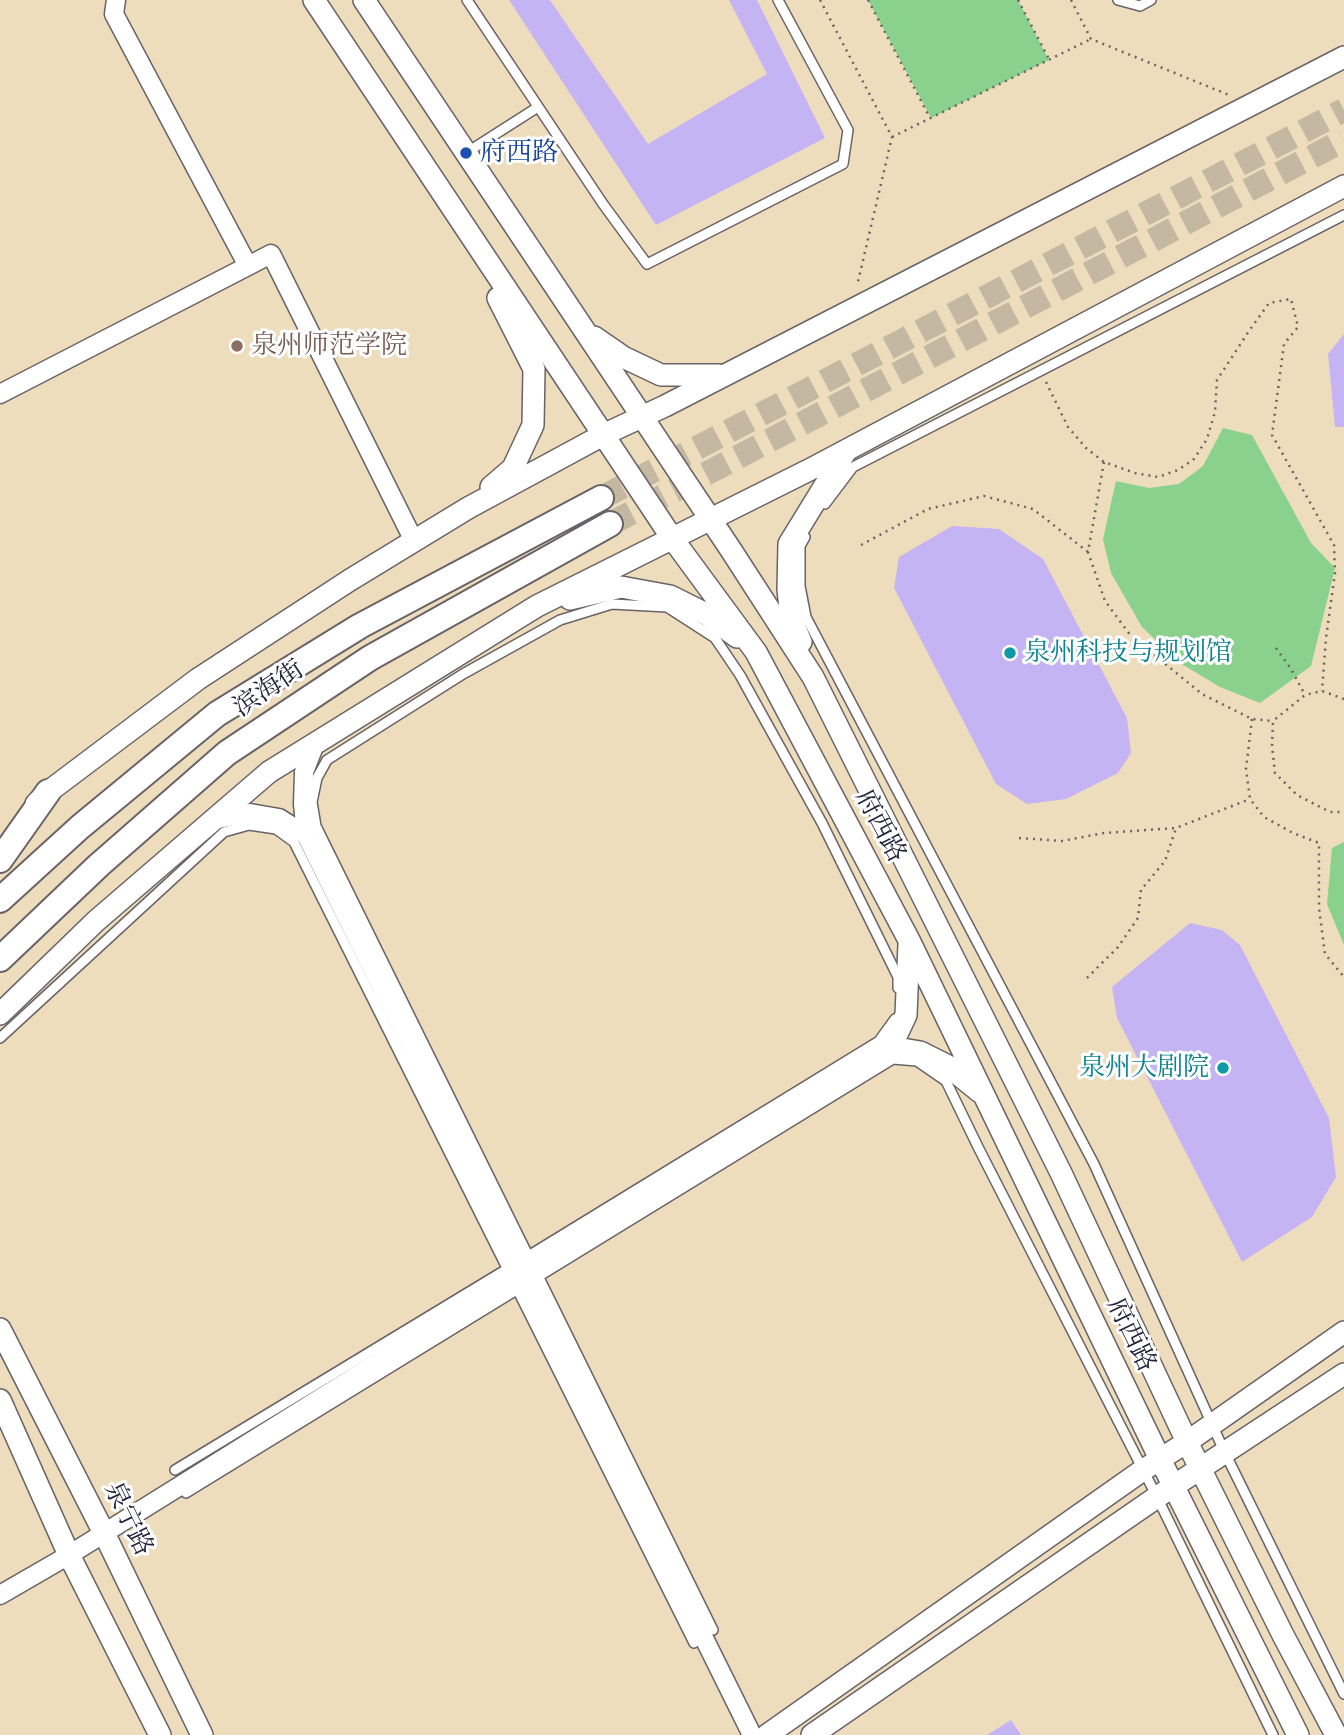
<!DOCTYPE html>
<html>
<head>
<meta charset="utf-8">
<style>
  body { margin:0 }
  canvas { display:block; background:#eeddbc }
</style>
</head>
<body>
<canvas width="1344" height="1735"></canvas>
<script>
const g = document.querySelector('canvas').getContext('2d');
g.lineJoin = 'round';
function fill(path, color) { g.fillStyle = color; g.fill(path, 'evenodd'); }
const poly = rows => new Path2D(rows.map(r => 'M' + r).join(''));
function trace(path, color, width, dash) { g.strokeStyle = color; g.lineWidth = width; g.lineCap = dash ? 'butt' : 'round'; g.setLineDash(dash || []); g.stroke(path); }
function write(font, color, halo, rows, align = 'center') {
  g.font = font + ' "EB Garamond","Noto Serif SC",serif'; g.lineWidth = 6; g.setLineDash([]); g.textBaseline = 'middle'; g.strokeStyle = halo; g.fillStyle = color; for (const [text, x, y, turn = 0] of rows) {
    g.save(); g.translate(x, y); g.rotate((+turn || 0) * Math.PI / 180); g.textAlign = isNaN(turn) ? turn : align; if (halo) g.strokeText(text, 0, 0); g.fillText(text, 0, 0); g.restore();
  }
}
fill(poly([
  [868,0,1018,0,1049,60,931,118],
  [1223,428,1252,435,1311,543,1335,568,1311,666,1260,703,1220,687,1180,663,1142,627,1111,573,1103,539,1116,481,1149,488,1179,484,1203,466],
  [1344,842,1344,945,1327,904,1332,848]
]), '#89d18d');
fill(poly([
  [509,0,550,0,648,144,767,74,729,0,757,0,825,138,656,225],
  [1344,334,1344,427,1335,427,1328,354],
  [952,526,999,529,1043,559,1127,718,1131,753,1118,773,1066,799,1027,804,996,784,894,588,899,557],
  [1190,923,1222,930,1240,945,1329,1118,1336,1177,1312,1217,1242,1262,1117,1018,1112,987],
  [1011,1720,1021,1735,987,1735]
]), '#c5b4f3');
trace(poly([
  [601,498,1344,110],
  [610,524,1344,140]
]), '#c5b8a2', 24, [24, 12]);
const service = poly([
  [467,0,603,204,647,264,843,164,848,130,778,0],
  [1118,0,1140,6,1151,0],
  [466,153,538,107],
  [825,504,853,467,1344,215],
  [805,537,800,546,800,586,806,617,1094,1164,1225,1453,1344,1694],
  [0,1038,224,832,249,825,276,829,294,842,510,1274],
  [516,1287,694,1643],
  [175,1470,507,1269,879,1041,895,1019],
  [186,1493,893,1059,917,1061,946,1081,978,1147,1157,1497,1273,1735],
  [713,1630,316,826,312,802,317,778,327,760,463,674,560,620,612,604,667,607,715,638,740,675,822,823,898,977,898,988]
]);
const minor = poly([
  [248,266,271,254,414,541],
  [0,394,248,266,114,14,116,0],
  [213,820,250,813,279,818,306,835,303,804,304,772,315,744],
  [306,835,752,1735],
  [0,1595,69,1555,523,1272,891,1047]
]);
const tertiary = poly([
  [314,0,672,538,756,652,910,942,1160,1459,1298,1735],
  [364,0,731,550,813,677,1061,1173,1187,1442,1283,1635,1336,1735],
  [594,337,623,357,661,375,719,375],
  [491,487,513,468,533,425,534,369,498,298],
  [570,599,621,587,670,596,706,614,737,637],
  [801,642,791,618,788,589,789,544,846,451],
  [36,804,48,792,198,679,350,580,468,508,603,435,665,406,1344,57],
  [909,944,906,1015,891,1047,920,1052,948,1066,980,1092],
  [0,1014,96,921,269,772,537,606,809,470,1344,186],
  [0,1329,104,1533,202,1735],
  [0,1400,69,1555,160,1735],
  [767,1735,1143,1470,1187,1442,1344,1332],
  [812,1735,1157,1497,1344,1374]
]);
const secondary = poly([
  [0,860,48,792],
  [0,900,80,827,217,714,360,626,601,498],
  [0,959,99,865,227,753,370,658,610,524]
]);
trace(service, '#696368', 12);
trace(minor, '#696368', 21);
trace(tertiary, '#696368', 24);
trace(secondary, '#696368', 28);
trace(poly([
  [820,0,892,137,857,286],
  [868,0,930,118],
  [1018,0,1049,59],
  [1071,0,1091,39,1229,95],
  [892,137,1091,39],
  [1046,382,1068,427,1086,448,1104,462,1135,473,1158,477,1178,470,1194,459,1207,439,1215,412,1217,380,1249,331,1269,303,1291,299,1298,327,1284,344,1272,435,1334,545,1335,573,1326,638,1322,691],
  [1104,462,1088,552,1105,601,1131,636,1202,694,1252,719,1273,721],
  [861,545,928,509,984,496,1033,509,1088,552],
  [1276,648,1291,669,1305,695],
  [1344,699,1322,691,1305,695,1273,721,1272,746,1275,773,1297,795,1330,812,1344,812],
  [1252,719,1246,769,1250,799,1264,817,1293,833,1319,843,1319,908,1325,954,1344,977],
  [1019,838,1062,841,1104,833,1176,828,1250,799],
  [1087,978,1118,947,1138,918,1141,890,1165,861,1176,828]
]), '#696368', 2.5, [2, 5]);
trace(service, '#fff', 9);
trace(minor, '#fff', 18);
trace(tertiary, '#fff', 21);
trace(secondary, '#fff', 24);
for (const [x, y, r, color] of [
  [466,153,7,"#1a4fb4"],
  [237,346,7,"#8d6e63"],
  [1010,653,7,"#0f9aa8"],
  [1223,1068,7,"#0f9aa8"]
]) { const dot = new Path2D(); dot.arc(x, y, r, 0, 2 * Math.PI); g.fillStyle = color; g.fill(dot); trace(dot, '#fff', 2.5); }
write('26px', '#164399', '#fff', [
  ["府西路",480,153]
], 'left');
write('26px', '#785e54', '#fff', [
  ["泉州师范学院",251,346]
], 'left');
write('26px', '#0d838f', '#fff', [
  ["泉州科技与规划馆",1024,653],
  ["泉州大剧院",1209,1068,"right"]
], 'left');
write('26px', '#22223b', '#fff', [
  ["滨海街",269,689,-34],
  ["府西路",880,826,62],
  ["府西路",1131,1335,64],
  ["泉宁路",128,1519,64]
]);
</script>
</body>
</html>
